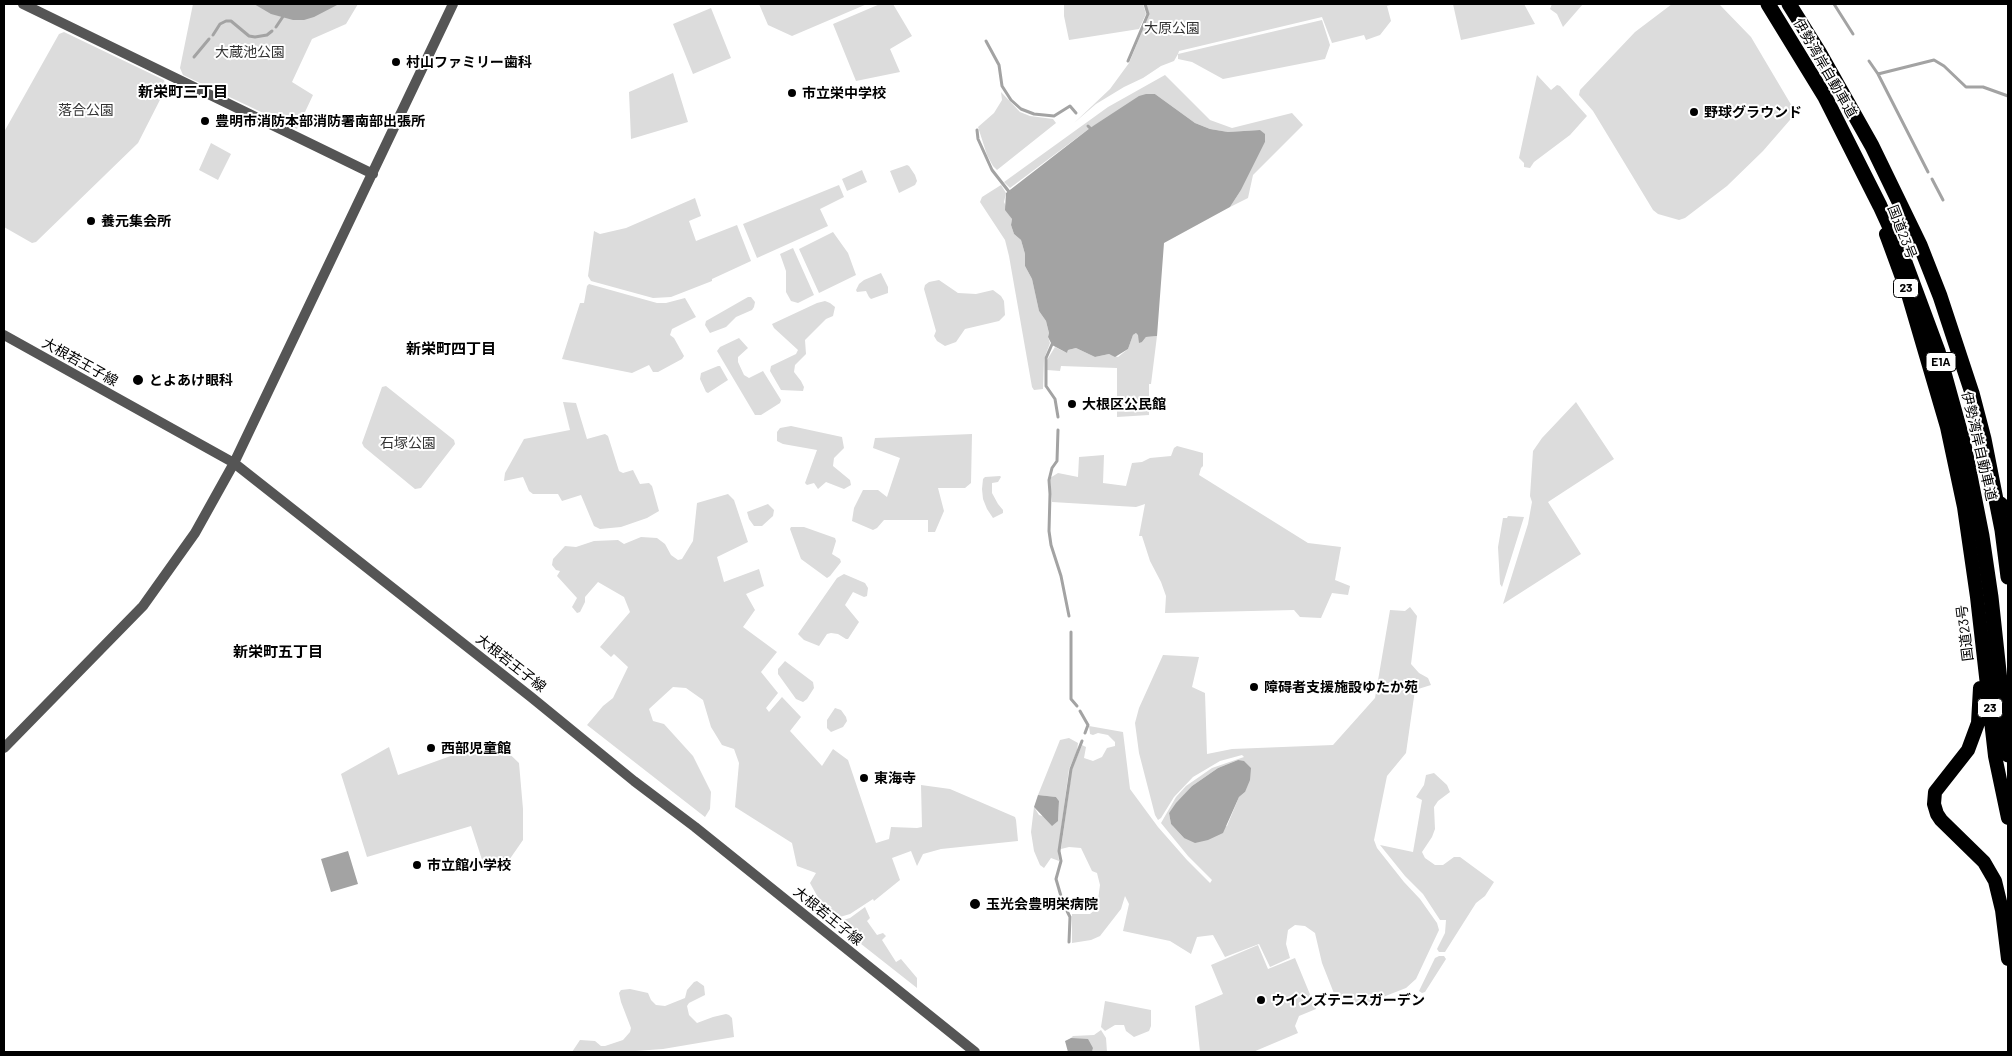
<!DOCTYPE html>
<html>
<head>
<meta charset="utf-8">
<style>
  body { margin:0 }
  #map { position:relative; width:2012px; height:1056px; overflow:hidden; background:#fff; font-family:Barlow,sans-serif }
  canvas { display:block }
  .frame { position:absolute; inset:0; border:5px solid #000; pointer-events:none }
</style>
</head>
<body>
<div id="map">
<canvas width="2012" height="1056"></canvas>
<div class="frame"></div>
</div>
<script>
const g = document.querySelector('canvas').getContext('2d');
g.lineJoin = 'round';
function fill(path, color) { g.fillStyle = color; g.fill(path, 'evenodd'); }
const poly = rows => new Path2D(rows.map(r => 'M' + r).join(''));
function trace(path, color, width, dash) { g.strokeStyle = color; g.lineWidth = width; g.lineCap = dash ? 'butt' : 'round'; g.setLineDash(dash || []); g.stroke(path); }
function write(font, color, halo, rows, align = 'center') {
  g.font = font + ' Barlow,"Noto Sans JP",sans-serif'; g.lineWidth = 4; g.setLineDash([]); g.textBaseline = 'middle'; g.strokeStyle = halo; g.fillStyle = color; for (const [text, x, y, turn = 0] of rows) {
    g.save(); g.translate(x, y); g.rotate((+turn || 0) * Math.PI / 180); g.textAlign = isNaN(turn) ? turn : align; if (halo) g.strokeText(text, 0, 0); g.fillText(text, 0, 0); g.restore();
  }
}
fill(poly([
  [193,4,358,4,346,24,312,39,292,82,313,95,297,129,183,75,180,68],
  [759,4,867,4,792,36,768,25],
  [880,4,893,4,912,36,890,49,900,72,856,81,833,24],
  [1064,4,1143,4,1146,14,1139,29,1069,40,1064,16],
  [1146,4,1394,4,1387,6,1391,21,1380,35,1366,40,1364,35,1332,43,1322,17,1179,51,1178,54,1322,20,1330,45,1325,59,1223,79,1192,62,1178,59,1178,54,1174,61,1161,66,1143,78,1124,87,1096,104,1074,123,1110,89,1129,63,1149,15],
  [1453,4,1524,4,1535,24,1461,40],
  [1552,4,1583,4,1563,27,1557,14,1550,9],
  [1672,4,1719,4,1751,37,1796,113,1763,151,1727,186,1685,218,1679,220,1658,214,1653,210,1593,111,1579,95,1580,90,1635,32],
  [711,8,731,58,693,74,673,24],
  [64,32,164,80,166,88,138,143,36,242,32,243,4,227,4,132,59,34],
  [673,73,688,122,631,139,629,92],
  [1165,75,1210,120,1232,128,1292,113,1303,125,1253,175,1248,198,1230,207,1241,190,1265,142,1260,130,1228,132,1210,129,1195,123,1155,94,1090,128,1010,188,1004,182,1108,107],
  [1537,75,1551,90,1557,85,1560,86,1587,116,1570,135,1534,162,1530,168,1524,167,1524,163,1519,158],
  [1001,92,1020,112,1030,116,1053,119,1056,123,997,170,993,166,987,155,978,127,994,113,1002,100],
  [211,143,231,154,218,180,199,170],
  [907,165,909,166,915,175,917,181,915,185,899,193,890,171],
  [862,170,867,182,847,191,842,179],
  [839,185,844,197,820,209,828,226,757,258,743,224],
  [1001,185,1006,193,1004,202,1012,219,1011,225,1014,234,1021,240,1025,254,1025,266,1032,279,1039,311,1046,321,1049,333,1048,337,1050,343,1044,359,1043,389,1034,390,1032,387,1009,256,1005,240,980,202,982,197],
  [695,198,701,216,689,221,696,241,737,225,751,261,712,279,712,281,671,297,653,298,591,281,588,276,594,231,600,234,626,228],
  [833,232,848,253,856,275,819,293,799,249],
  [793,248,814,295,798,303,791,301,786,292,786,271,780,254],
  [881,273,888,287,888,293,871,299,869,297,866,291,857,292,856,290,859,284,864,280],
  [939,280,958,293,976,294,993,290,1001,296,1004,301,1005,315,999,321,965,329,956,342,945,346,937,341,934,336,936,331,924,289,925,285,929,282],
  [589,284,657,303,666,303,685,298,696,317,672,329,670,335,674,338,684,356,682,359,658,372,653,372,649,365,632,373,562,359,580,303,584,303,587,286],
  [748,297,751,297,755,302,754,307,752,310,736,317,726,327,710,333,705,325,706,321],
  [825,301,830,303,835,307,833,316,826,319,805,340,806,354,795,365,794,372,801,381,804,387,803,391,781,390,770,371,771,366,796,354,798,350,774,328,772,324,817,303],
  [1136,333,1139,335,1139,342,1142,342,1146,337,1157,336,1151,384,1149,384,1149,415,1117,417,1117,368,1061,366,1060,371,1047,370,1047,360,1055,347,1067,353,1068,350,1076,348,1095,357,1109,354,1118,357,1128,349,1133,335],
  [739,338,748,348,738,357,738,362,744,375,749,378,763,371,781,400,780,403,761,415,755,415,717,351,720,347],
  [718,366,720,366,728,380,708,393,706,392,700,379,701,373],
  [386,386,454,440,455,444,421,488,415,489,364,447,362,443,382,387],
  [563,402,576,403,587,439,605,434,608,436,619,471,623,473,633,470,640,484,649,483,652,486,659,511,647,518,621,527,600,529,594,526,581,495,562,501,558,494,533,494,529,491,523,477,504,481,505,473,524,439,570,430],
  [1576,402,1614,459,1548,502,1581,554,1503,604,1528,524,1532,502,1530,496,1533,451,1542,438],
  [791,426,842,437,844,448,834,458,833,466,850,480,851,485,844,489,826,482,818,489,814,483,807,485,805,483,817,450,783,444,777,441,777,432,780,428],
  [972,434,971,483,965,488,938,488,944,511,935,532,928,532,928,520,884,520,877,528,873,530,852,521,854,508,863,490,878,490,887,497,900,458,873,448,875,438],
  [1177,446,1203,453,1203,466,1201,468,1199,475,1308,543,1341,547,1335,580,1350,586,1348,595,1332,593,1321,618,1300,617,1294,610,1165,613,1166,596,1161,582,1150,561,1142,536,1139,536,1145,504,1136,507,1052,502,1050,478,1058,473,1078,477,1079,457,1104,455,1103,483,1126,486,1132,463,1142,462,1150,458,1171,456,1174,448],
  [1000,476,1001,477,998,482,992,483,992,493,998,504,1003,510,1003,513,993,518,987,509,983,499,982,489,983,479,985,477],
  [728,494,734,500,748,542,717,557,724,582,759,569,764,586,746,594,755,610,743,627,777,652,761,672,778,693,766,708,769,712,782,697,801,717,790,731,822,766,833,749,848,760,876,843,889,839,891,827,917,828,922,827,921,785,950,789,1015,817,1016,820,1018,841,941,849,923,854,917,866,911,851,892,858,900,880,874,901,873,899,850,914,840,917,839,914,825,910,810,883,816,873,797,866,792,843,735,807,739,763,734,749,722,745,711,727,703,700,686,688,673,687,649,709,653,721,664,724,693,756,711,792,710,809,705,817,587,725,603,706,613,698,628,667,614,654,611,657,600,647,630,612,624,597,598,582,585,597,585,602,580,612,577,613,572,607,577,598,557,576,560,571,556,570,552,565,553,559,565,546,576,547,594,541,618,540,624,544,641,537,657,538,665,544,671,555,678,560,682,559,693,541,697,503],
  [768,504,774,510,773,516,762,526,754,526,749,519,747,512],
  [1508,516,1524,517,1502,587,1500,584,1498,547,1503,518,1507,518],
  [791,527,804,527,835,538,836,541,832,554,840,559,841,562,830,576,827,578,801,559,790,529],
  [844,574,865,583,868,588,867,596,864,597,853,592,845,605,859,622,848,639,846,639,838,634,831,633,827,634,819,646,804,640,798,634,837,578],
  [1410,607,1417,616,1411,664,1419,673,1428,678,1431,685,1415,690,1406,753,1387,776,1374,840,1377,848,1404,882,1420,899,1437,923,1439,930,1416,979,1406,988,1365,1004,1348,1002,1335,996,1322,963,1315,933,1305,926,1295,925,1288,930,1286,944,1290,958,1270,967,1259,944,1225,957,1213,935,1197,937,1191,954,1170,941,1123,931,1129,904,1125,896,1121,909,1100,936,1091,940,1072,943,1072,914,1090,914,1097,908,1100,885,1097,873,1092,871,1081,848,1069,847,1061,849,1072,769,1082,745,1086,747,1084,758,1093,761,1102,757,1107,748,1115,746,1115,742,1108,735,1098,733,1093,735,1090,734,1089,726,1123,732,1130,789,1158,827,1187,860,1210,883,1212,880,1188,856,1161,823,1176,797,1186,786,1212,768,1244,757,1242,755,1220,761,1193,777,1174,797,1161,818,1158,820,1155,815,1139,753,1135,723,1139,708,1163,655,1199,657,1192,687,1205,693,1207,754,1232,749,1333,745,1375,698,1390,610,1405,611],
  [1238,760,1245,792,1239,797,1227,826,1184,838,1171,824,1169,813,1192,786,1218,768],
  [785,661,813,682,814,688,807,699,803,702,796,699,778,674,778,669],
  [835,708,841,710,846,717,847,721,843,727,831,732,827,728,827,720],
  [1069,738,1078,743,1077,751,1069,769,1058,852,1059,861,1051,858,1044,868,1040,865,1034,851,1031,832,1034,807,1039,815,1058,821,1059,801,1056,797,1038,795,1060,740],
  [495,740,519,763,523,809,523,840,507,863,486,872,471,826,367,857,341,774,389,747,398,775],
  [1434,773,1447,785,1450,792,1438,801,1434,807,1435,829,1432,837,1422,852,1425,858,1435,865,1443,865,1454,857,1460,857,1494,882,1485,896,1476,903,1445,952,1439,952,1437,949,1445,933,1446,920,1440,920,1423,894,1405,876,1380,845,1413,852,1422,800,1416,797,1424,785,1426,775],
  [865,907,870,918,867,921,877,935,883,933,886,936,882,940,896,962,901,959,917,978,917,988,837,925,840,921,850,918],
  [1258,945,1268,969,1295,958,1316,1009,1299,1016,1295,1026,1298,1033,1253,1052,1200,1052,1195,1006,1223,994,1211,965],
  [1439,956,1444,956,1446,959,1425,992,1422,993,1419,991,1435,958],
  [697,981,704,986,705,995,689,1003,687,1006,689,1015,697,1023,713,1017,726,1014,729,1015,732,1018,734,1037,663,1049,622,1052,572,1052,580,1040,595,1041,601,1046,605,1046,623,1040,630,1032,631,1028,621,1002,619,993,621,990,630,989,648,993,651,1000,656,1005,665,1006,685,998,687,990,694,982],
  [1105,1001,1151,1010,1151,1026,1149,1031,1134,1037,1126,1031,1124,1025,1115,1025,1105,1031,1101,1027],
  [1101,1030,1106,1038,1107,1052,1092,1052,1093,1048,1071,1038,1073,1036,1094,1035]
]), '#dcdcdc');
fill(poly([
  [254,4,339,4,314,17,304,20,293,20,271,14],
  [1146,94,1155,94,1195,123,1210,129,1228,132,1260,130,1265,134,1265,142,1241,190,1230,207,1164,243,1157,336,1146,337,1142,342,1139,343,1138,335,1136,333,1133,335,1128,349,1115,357,1109,354,1095,357,1076,348,1068,350,1067,353,1052,345,1048,337,1049,333,1046,321,1039,311,1032,279,1025,266,1025,254,1021,240,1014,234,1011,225,1012,219,1005,210,1006,193,1090,128,1139,96],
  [1238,760,1244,761,1251,768,1250,780,1245,792,1239,797,1223,833,1208,840,1195,843,1184,838,1171,824,1169,813,1176,803,1192,786,1218,768],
  [1038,795,1056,797,1059,801,1058,821,1052,826,1034,807],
  [348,851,358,884,331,892,321,859],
  [1071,1038,1088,1039,1093,1048,1092,1052,1068,1052,1065,1041]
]), '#a3a3a3');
trace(poly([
  [1834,4,1853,34],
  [276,27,284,15],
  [213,35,220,24,226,21,231,21,249,36,255,37,267,35,272,31],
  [986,41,999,65,1002,86,1011,100,1021,109,1034,114,1054,116,1070,106,1076,113],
  [194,57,209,39],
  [1128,61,1148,14,1145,4],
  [1869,61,1878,74,1928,172],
  [1878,74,1934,60,1944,66,1966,87,1983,87,2008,96],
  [1088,126,1090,128],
  [977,130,978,139,992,170,1010,193],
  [1932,179,1943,200],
  [1053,342,1046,358,1046,386,1055,399,1058,417],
  [1058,430,1057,461,1052,468,1049,480,1050,494,1049,531,1051,545,1061,576,1069,616],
  [1071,632,1071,699,1077,706],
  [1080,711,1088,725,1085,733],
  [1063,903,1056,879,1061,861,1059,851,1071,769,1082,741],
  [1067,911,1070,917,1069,942]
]), '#a3a3a3', 3);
trace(poly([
  [23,4,373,174],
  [4,335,234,463,531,697,634,781,695,827,975,1052],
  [4,748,143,606,195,533,234,463,453,4]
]), '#555', 10);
trace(poly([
  [1886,234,1908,294,1947,427,1964,507,1977,597,1995,756,2008,818],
  [2000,503,2008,510],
  [1980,688,1978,723,1968,750,1935,792,1934,804,1937,814,1941,820,1984,862,1995,881,2002,910,2008,959]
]), '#000', 14);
trace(poly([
  [1768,4,1825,97,1880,206,1902,254,1938,351,1964,445,1982,536,1991,597,2008,755],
  [1789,4,1819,52,1872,146,1920,245,1940,296,1972,393,1984,439,2002,530,2008,577]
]), '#000', 15);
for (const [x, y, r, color] of [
  [396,62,5,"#000"],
  [792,93,5,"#000"],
  [1694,112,5,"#000"],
  [205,121,5,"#000"],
  [91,221,5,"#000"],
  [138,380,6,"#000"],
  [1072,404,5,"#000"],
  [1254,687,5,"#000"],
  [431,748,5,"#000"],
  [864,778,5,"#000"],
  [417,865,5,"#000"],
  [975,904,6,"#000"],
  [1261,1000,5,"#000"]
]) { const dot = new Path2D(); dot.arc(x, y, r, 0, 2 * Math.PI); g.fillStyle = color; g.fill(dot); trace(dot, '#fff', 2); }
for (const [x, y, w] of [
  [1906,288,25],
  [1941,362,30],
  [1990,708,25]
]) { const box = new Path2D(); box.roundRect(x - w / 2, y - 9.5, w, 19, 4); g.fillStyle = '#fff'; g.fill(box); trace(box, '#000', 1); }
write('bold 12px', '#000', null, [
  ["23",1906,288],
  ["E1A",1941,362],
  ["23",1990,708]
]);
write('14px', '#333', '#fff', [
  ["大原公園",1172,28],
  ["大蔵池公園",250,52],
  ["落合公園",86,110],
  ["石塚公園",408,443]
]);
write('bold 14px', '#000', '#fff', [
  ["村山ファミリー歯科",406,62],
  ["市立栄中学校",802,93],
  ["野球グラウンド",1704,112],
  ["豊明市消防本部消防署南部出張所",215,121],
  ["養元集会所",101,221],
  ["とよあけ眼科",149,380],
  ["大根区公民館",1082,404],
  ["障碍者支援施設ゆたか苑",1264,687],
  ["西部児童館",441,748],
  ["東海寺",874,778],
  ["市立館小学校",427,865],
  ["玉光会豊明栄病院",986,904],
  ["ウインズテニスガーデン",1271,1000]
], 'left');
write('14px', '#000', '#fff', [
  ["伊勢湾岸自動車道",1825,68,60],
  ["国道23号",1902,232,69],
  ["大根若王子線",80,362,29],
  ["伊勢湾岸自動車道",1979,446,77],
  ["国道23号",1965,633,-97],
  ["大根若王子線",511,663,38],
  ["大根若王子線",828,916,39]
]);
write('bold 15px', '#000', '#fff', [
  ["新栄町三丁目",183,92],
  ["新栄町四丁目",451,349],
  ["新栄町五丁目",278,652]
]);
</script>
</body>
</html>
